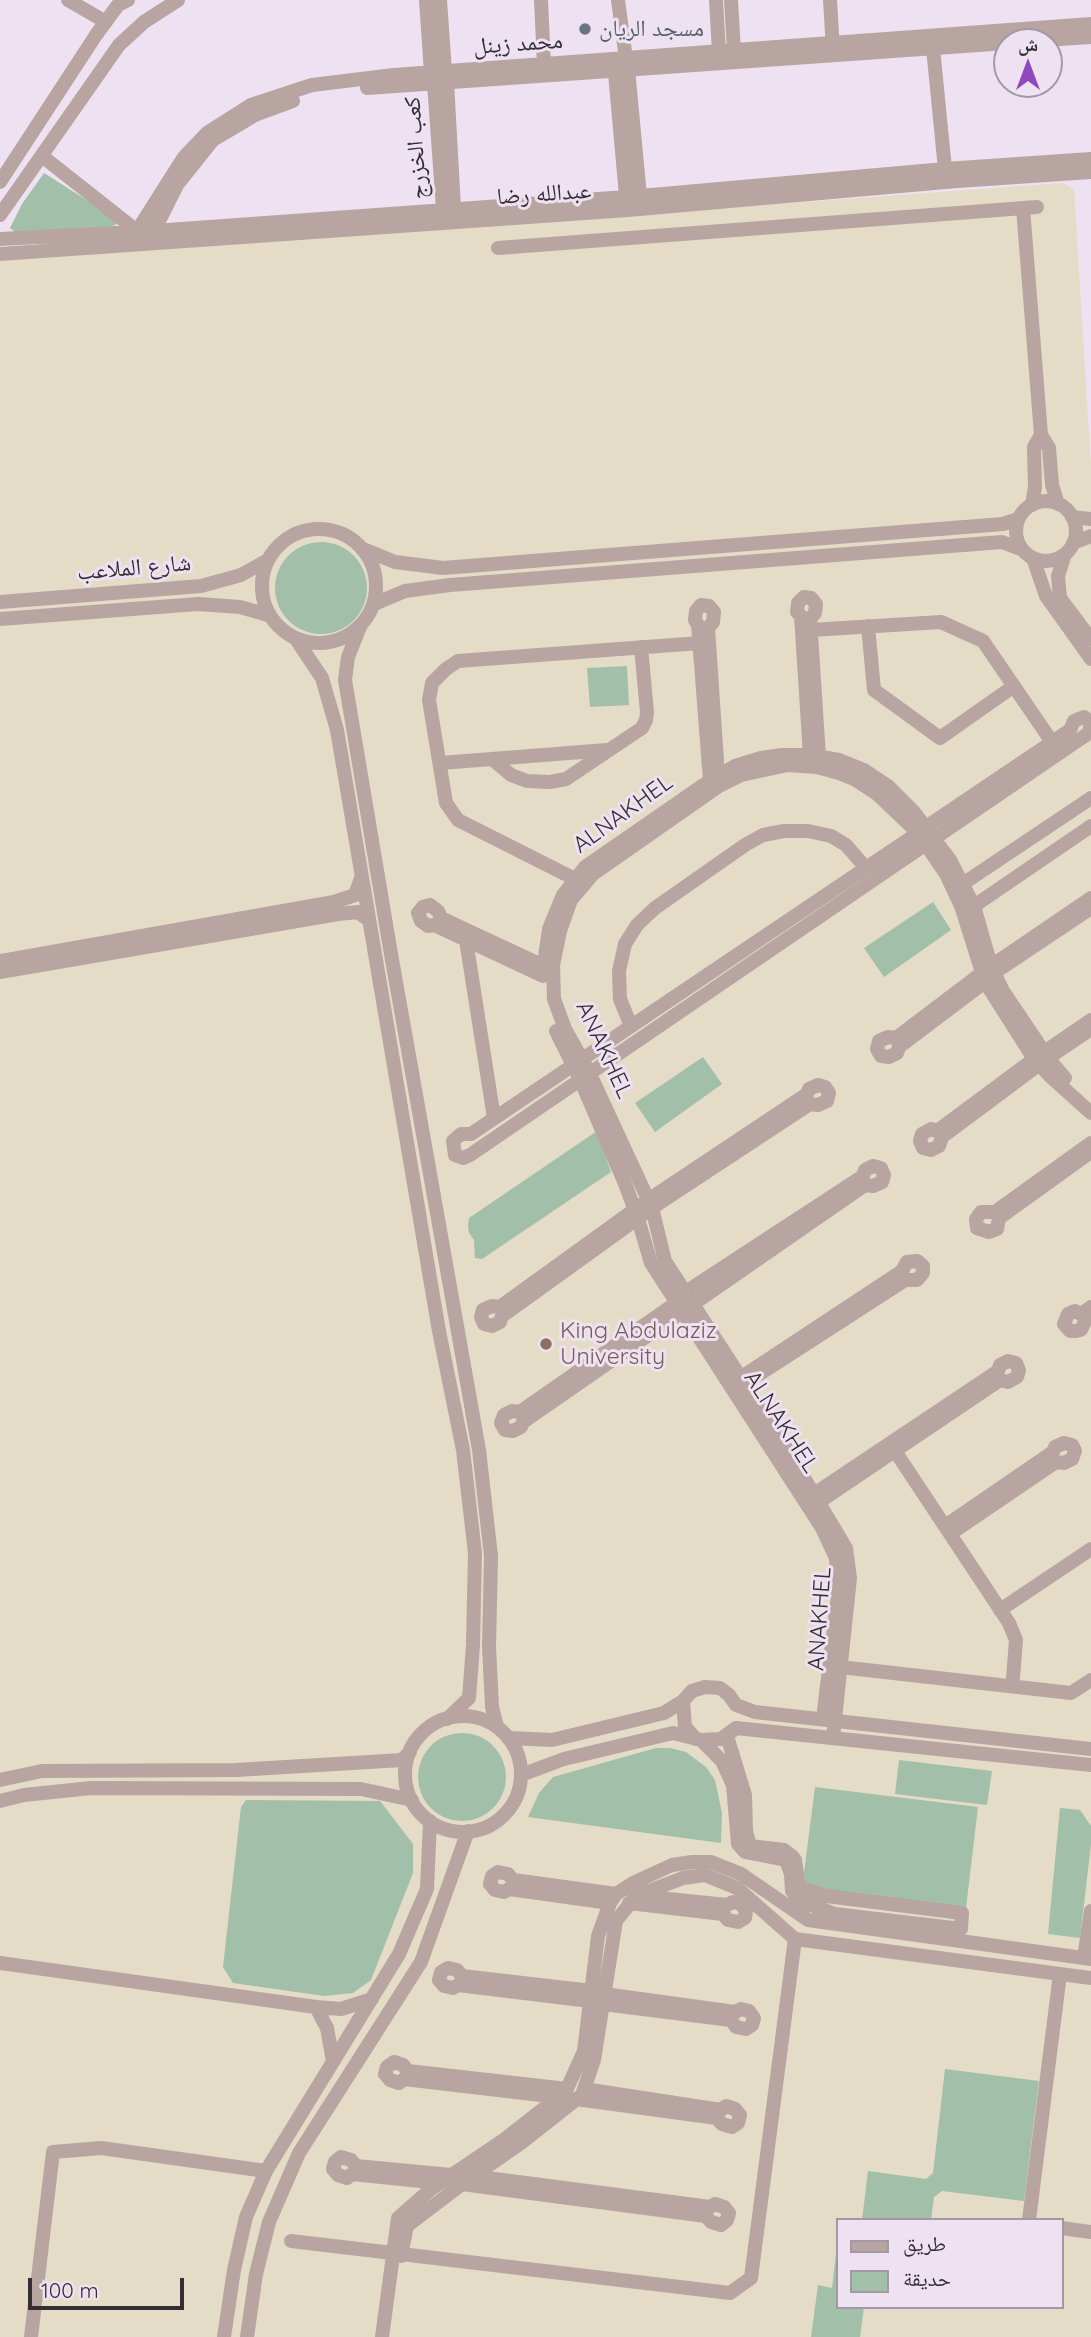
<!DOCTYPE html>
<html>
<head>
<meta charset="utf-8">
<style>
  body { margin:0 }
  #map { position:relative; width:1091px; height:2337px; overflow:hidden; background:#eee1f1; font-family:Quicksand,"Noto Naskh Arabic",sans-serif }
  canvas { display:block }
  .legend { position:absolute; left:836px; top:2218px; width:228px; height:91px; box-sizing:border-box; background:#eee1f1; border:2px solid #a399a5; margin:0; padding:9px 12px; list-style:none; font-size:21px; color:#332e34 }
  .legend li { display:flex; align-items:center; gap:14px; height:35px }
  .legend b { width:35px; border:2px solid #a399a5 }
  .north { position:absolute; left:993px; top:28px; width:70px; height:70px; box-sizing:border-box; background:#eee1f1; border:2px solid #a399a5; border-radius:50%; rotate:0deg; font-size:19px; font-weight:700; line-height:28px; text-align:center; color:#332e34 }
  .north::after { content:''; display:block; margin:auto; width:24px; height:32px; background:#9049bc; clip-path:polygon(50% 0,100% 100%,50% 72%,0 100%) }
  .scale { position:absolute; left:28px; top:2278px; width:156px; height:32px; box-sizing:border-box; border:4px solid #332e34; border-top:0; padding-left:9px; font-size:21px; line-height:24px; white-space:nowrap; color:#332e34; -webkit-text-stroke:5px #eee1f1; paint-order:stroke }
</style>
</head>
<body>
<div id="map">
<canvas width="1091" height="2337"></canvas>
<ul class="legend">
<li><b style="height:9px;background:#b8a4a0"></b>طريق</li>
<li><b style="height:19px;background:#a1bfa9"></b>حديقة</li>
</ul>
<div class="north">ش</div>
<div class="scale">100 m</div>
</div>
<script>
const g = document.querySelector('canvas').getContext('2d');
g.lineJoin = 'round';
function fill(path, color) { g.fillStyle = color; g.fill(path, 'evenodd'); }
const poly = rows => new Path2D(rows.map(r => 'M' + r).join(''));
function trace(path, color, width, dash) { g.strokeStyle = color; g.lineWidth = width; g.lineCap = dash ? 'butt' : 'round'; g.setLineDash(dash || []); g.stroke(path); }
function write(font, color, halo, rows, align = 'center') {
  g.font = font + ' Quicksand,"Noto Naskh Arabic",sans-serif'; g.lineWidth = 6; g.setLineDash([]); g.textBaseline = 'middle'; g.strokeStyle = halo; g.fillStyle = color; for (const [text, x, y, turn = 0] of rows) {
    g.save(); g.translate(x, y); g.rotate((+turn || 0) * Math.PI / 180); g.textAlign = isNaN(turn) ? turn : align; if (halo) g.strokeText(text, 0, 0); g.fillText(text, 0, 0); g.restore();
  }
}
fill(poly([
  [1063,183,1074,190,1091,468,1091,2337,0,2337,0,261],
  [837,2220,1061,2220,1061,2307,837,2307]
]), '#e4dcc6');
fill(poly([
  [44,173,115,218,117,224,110,227,15,232,10,228,22,204],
  '275 588a46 46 0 1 1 92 0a46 46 0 1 1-92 0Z',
  [627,666,629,705,590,707,587,668],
  [933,902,951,930,884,977,864,948],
  [703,1057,722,1084,655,1132,635,1103],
  [597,1131,611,1172,482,1259,475,1258,474,1240,469,1233,468,1226,469,1218],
  '418 1777a44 44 0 1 1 88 0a44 44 0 1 1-88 0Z',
  [656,1748,670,1748,686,1752,706,1767,715,1780,722,1813,721,1843,528,1817,539,1793,553,1777],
  [899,1760,992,1771,987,1805,895,1794],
  [815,1787,978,1807,966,1908,802,1888],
  [246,1800,380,1801,413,1844,413,1873,371,1980,353,1993,324,1996,233,1983,223,1967,241,1807],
  [1060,1808,1080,1810,1091,1826,1091,1844,1080,1938,1048,1934],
  [945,2069,1039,2081,1024,2201,942,2191,934,2197,931,2220,862,2220,868,2171,926,2179,933,2173],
  [837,2245,837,2307,864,2307,860,2337,811,2337,818,2285,832,2288]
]), '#a1bfa9');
trace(poly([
  [68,0,106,22],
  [426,0,431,73],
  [440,0,445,72],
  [541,0,544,65],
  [618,0,626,59],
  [716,0,719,52],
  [731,0,734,51],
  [830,0,833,50],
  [1016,42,1091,37],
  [933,48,945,169],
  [614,62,626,196],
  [628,69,640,196],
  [447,82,454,208],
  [434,83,443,209],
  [367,88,1007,43],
  [42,156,137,231,184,157,207,133,251,105,312,85,394,75,1091,24],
  [0,182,96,35,118,5,128,0],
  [1023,208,1041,435],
  [0,215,119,45,144,22,178,0],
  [154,231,177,185,213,140,255,115,293,101],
  [0,239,154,231,640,196,945,169,1091,159],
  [498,248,1037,207],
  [0,254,628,210,957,181,1091,172],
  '1016 531a30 30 0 1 1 60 0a30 30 0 1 1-60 0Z',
  [1032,505,1035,487,1034,447,1041,435,1049,448,1052,485,1058,504],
  [1072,517,1091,519],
  '262 586a57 57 0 1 1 114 0a57 57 0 1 1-114 0Z',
  [1073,543,1091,536],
  [363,549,395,562,443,568,1003,524,1018,519],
  [1065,554,1058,576,1060,598,1091,639],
  [1033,558,1046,596,1091,659],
  [0,602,201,586,241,575,266,561],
  [374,604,405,591,450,585,1002,542,1023,550],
  [0,619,198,604,240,607,268,615],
  [868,626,874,690,940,738,1014,686],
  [360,627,348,657,345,680,391,954,479,1450,491,1556,489,1647,492,1707,497,1727],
  [811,630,941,622,983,641,1052,742],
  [296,639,322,678,337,730,439,1331,463,1450,475,1553,473,1645,469,1698,447,1719],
  [810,755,801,616,797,612,798,603,804,597,811,598,816,604,815,613,810,619,819,757],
  [492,759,607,750],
  [440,763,492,759,511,775,527,781,550,782,566,779,642,728,646,720,647,712,641,647],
  [710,781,698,625,695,620,696,611,701,605,709,606,714,612,713,622,708,628,718,776],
  [918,833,471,1134,461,1134,453,1141,455,1155,463,1158,470,1155,1089,733,1091,722,1084,717,1074,721,1070,730,926,827],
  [575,879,458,820,446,803,429,700,432,683,446,669,458,661,700,643],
  [964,883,1091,798],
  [1091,898,991,966,896,1038,888,1037,879,1041,877,1049,881,1056,889,1057,897,1053,899,1047,985,982,994,973,1091,908],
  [974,906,1091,826],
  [466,940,494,1118],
  [0,961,334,902,355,895,361,878],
  [544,964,549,929,563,895,585,867,702,786,735,766,761,758,782,755,810,755,839,760,864,770,888,786,914,812,950,860,974,906,991,966,1003,991,1048,1058,1065,1078],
  [0,972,338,914,358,912,369,920],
  [543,976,434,925,428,926,421,921,418,913,423,907,430,905,438,911,441,918,544,966],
  [1091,1020,1034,1059,937,1131,931,1129,922,1134,920,1141,923,1148,931,1150,939,1146,942,1137,1048,1058,1091,1029],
  [631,1026,620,999,619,971,625,944,637,925,655,908,745,845,763,835,784,831,808,831,831,836,846,845,866,868],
  [556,1031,580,1079,626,1186,638,1219,651,1263,822,1528,836,1558,838,1595,823,1719],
  [818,1085,825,1087,829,1093,827,1101,818,1105,810,1104,652,1208,502,1316,500,1322,492,1326,484,1324,481,1317,483,1310,492,1306,500,1307,648,1200,807,1094,809,1089,818,1085],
  [1091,1143,995,1212,981,1212,976,1219,977,1228,989,1232,997,1229,999,1218,1091,1152],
  [873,1166,881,1168,884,1175,882,1182,873,1186,865,1185,523,1422,521,1427,513,1431,505,1430,501,1423,504,1415,512,1411,520,1412,676,1303,684,1293,863,1176,865,1170,873,1166],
  [1091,1307,1081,1314,1075,1311,1068,1314,1064,1324,1070,1331,1076,1331,1081,1330,1085,1321,1091,1318],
  [740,1378,902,1271,907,1262,917,1261,923,1266,923,1273,917,1280,905,1280,744,1384],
  [895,1451,1009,1623,1016,1640,1013,1678],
  [814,1494,998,1371,1000,1365,1008,1361,1016,1363,1019,1370,1017,1377,1008,1382,1000,1380,819,1502],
  [945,1526,1053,1452,1055,1447,1064,1443,1072,1445,1075,1451,1072,1459,1064,1463,1056,1462,950,1534],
  [1000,1610,1091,1549],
  [840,1667,1071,1693,1091,1680],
  [683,1701,685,1727,696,1739],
  '405 1774a58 58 0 1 1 116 0a58 58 0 1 1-116 0Z',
  [508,1738,552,1740,664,1713,683,1701,692,1691,705,1687,720,1688,729,1695,736,1705,755,1712,1091,1749],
  [833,1738,850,1578,846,1548,782,1441,665,1261,652,1208,589,1072,565,1029,554,999,553,965,560,931,571,900,593,874,719,786,741,775,788,765,817,767,839,773,854,779,877,794,918,833,946,874,961,906,985,982,1034,1059,1050,1076,1091,1113],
  [701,1740,722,1761,733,1785,738,1844,745,1852,786,1860,791,1874,792,1891,800,1901,835,1914,961,1929,962,1913,826,1896,799,1888,795,1860,792,1856,784,1850,750,1846,746,1831,745,1795,727,1736],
  [521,1775,564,1759,673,1733,701,1740,721,1739,736,1728,1091,1765],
  [0,1780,42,1771,236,1770,402,1760,410,1752],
  [0,1801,24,1795,91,1788,361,1789,412,1800],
  [610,1903,509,1889,504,1892,495,1890,490,1884,492,1876,498,1872,508,1874,513,1880,616,1894],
  [629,1903,723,1914,728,1920,738,1922,745,1918,746,1911,741,1904,733,1902,727,1905,639,1896],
  [1084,1958,1091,1911],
  [0,1963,316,2007],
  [590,2001,458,1985,453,1988,444,1986,439,1980,441,1972,448,1968,457,1970,462,1976,592,1991],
  [603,2004,731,2020,736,2027,746,2029,752,2025,754,2018,749,2011,741,2009,735,2012,604,1994],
  [333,2061,327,2028,316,2007,341,2009,372,1999],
  [558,2097,404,2079,399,2083,390,2080,385,2074,387,2067,394,2062,403,2065,408,2071,567,2089],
  [576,2099,717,2118,722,2124,732,2127,738,2123,740,2115,735,2109,726,2106,721,2110,584,2089],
  [440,2183,352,2174,347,2178,338,2175,333,2169,335,2162,341,2157,351,2160,356,2166,451,2175],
  [462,2184,706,2216,711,2222,721,2225,727,2220,729,2213,724,2207,715,2204,710,2207,472,2176],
  [1029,2220,1060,1974],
  [1061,2228,1091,2232],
  [291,2241,730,2293,751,2278,795,1939],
  [401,2256,407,2226,462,2184,521,2143,582,2095,594,2060,616,1921,636,1896,683,1878,705,1875,737,1888,795,1939,1091,1978],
  [31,2337,53,2152,101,2148,266,2171],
  [224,2337,234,2270,246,2217,266,2171,399,1954,427,1889,430,1821],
  [247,2337,256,2274,269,2222,299,2153,421,1962,468,1831],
  [382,2337,398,2218,431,2189,505,2139,566,2091,584,2051,598,1936,610,1903,616,1894,635,1882,672,1865,692,1862,711,1862,741,1874,808,1920,1091,1959]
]), '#b8a4a0', 14);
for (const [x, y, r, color] of [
  [585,29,7,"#6b7280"],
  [546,1344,7,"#8d6e63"]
]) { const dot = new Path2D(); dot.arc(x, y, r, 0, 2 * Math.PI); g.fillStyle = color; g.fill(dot); trace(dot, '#eee1f1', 2.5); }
write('23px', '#5b616d', '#eee1f1', [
  ["مسجد الريان",599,29]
], 'left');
write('23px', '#332e34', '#eee1f1', [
  ["محمد زينل",518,44,-4],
  ["كعب الخزرج",416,148,-94],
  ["عبدالله رضا",544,194,-4],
  ["شارع الملاعب",134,568,-5],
  ["ALNAKHEL",623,814,-36],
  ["ANAKHEL",604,1050,65],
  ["ALNAKHEL",781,1422,57],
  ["ANAKHEL",820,1619,-86]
]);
write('23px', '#785e54', '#eee1f1', [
  ["King Abdulaziz",560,1331],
  ["University",560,1357]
], 'left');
</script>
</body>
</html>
